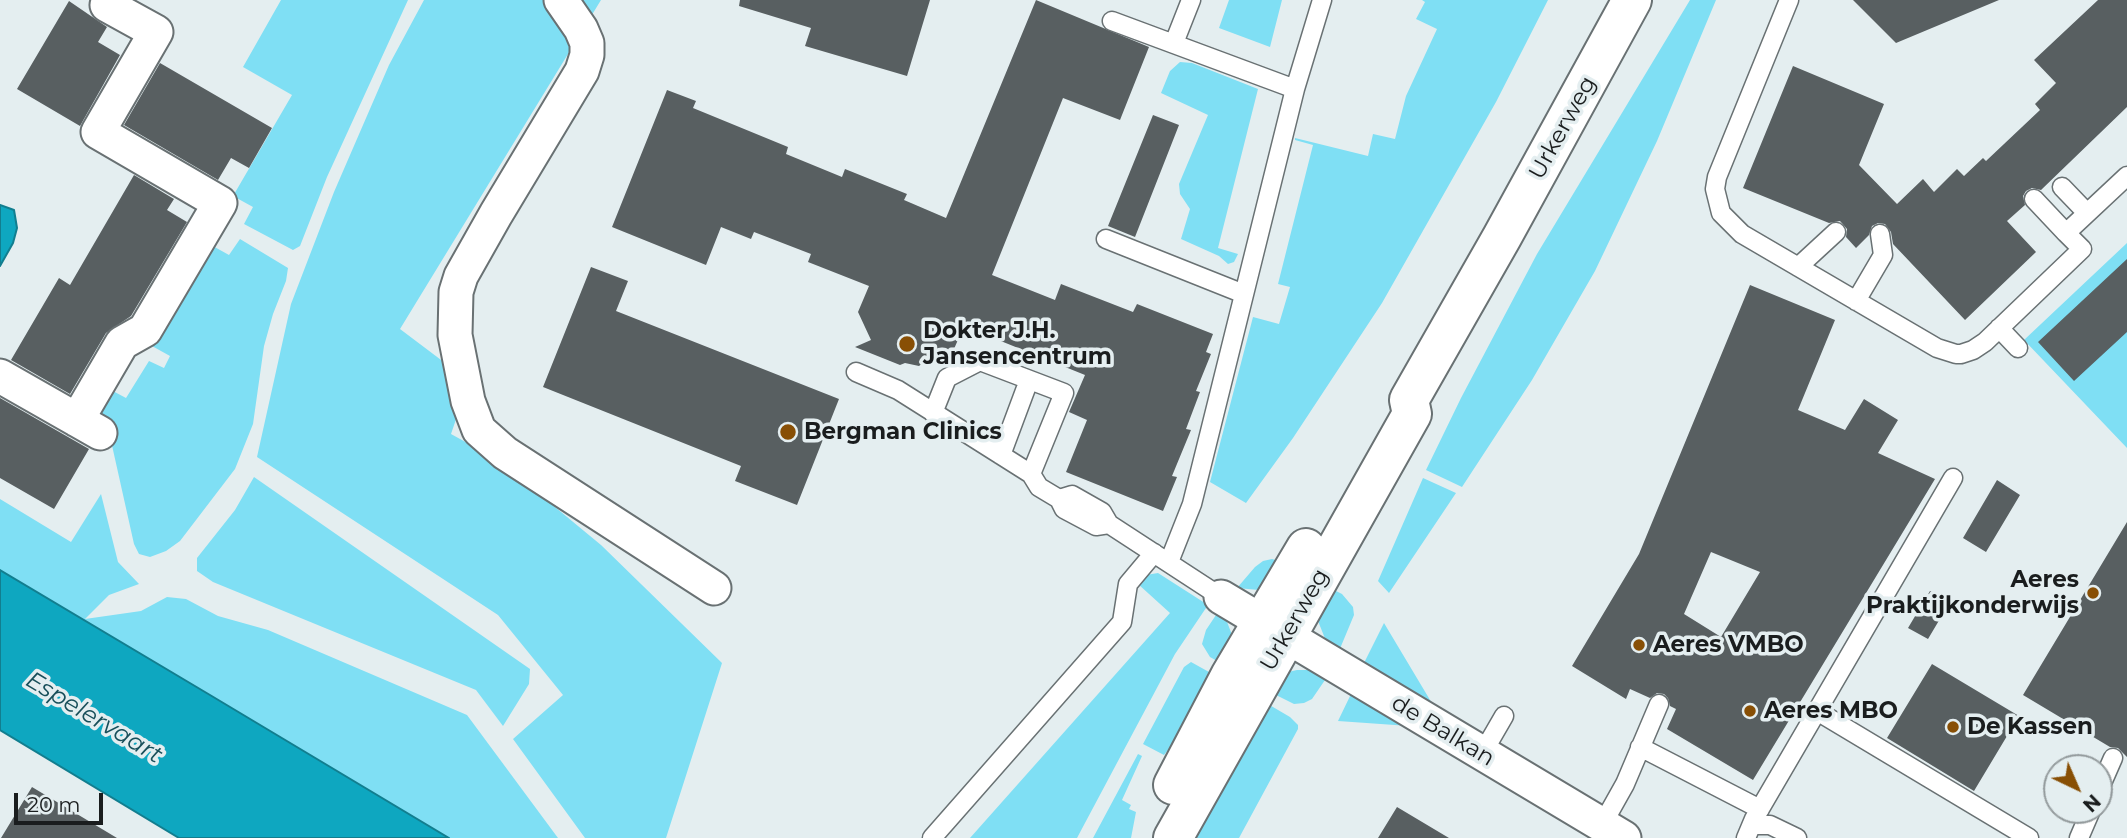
<!DOCTYPE html>
<html>
<head>
<meta charset="utf-8">
<style>
  body { margin:0 }
  #map { position:relative; width:2127px; height:838px; overflow:hidden; background:#e4eef0; font-family:Montserrat,sans-serif }
  canvas { display:block }
  .north { position:absolute; left:2043px; top:754px; width:70px; height:70px; box-sizing:border-box; background:#e4eef0; border:2px solid #939a9c; border-radius:50%; rotate:136deg; font-size:19px; font-weight:700; line-height:28px; text-align:center; color:#1a1d1e }
  .north::after { content:''; display:block; margin:auto; width:24px; height:32px; background:#884f05; clip-path:polygon(50% 0,100% 100%,50% 72%,0 100%) }
  .scale { position:absolute; left:14px; top:793px; width:89px; height:32px; box-sizing:border-box; border:4px solid #1a1d1e; border-top:0; padding-left:9px; font-size:21px; line-height:24px; white-space:nowrap; color:#1a1d1e; -webkit-text-stroke:5px #e4eef0; paint-order:stroke }
</style>
</head>
<body>
<div id="map">
<canvas width="2127" height="838"></canvas>
<div class="north">N</div>
<div class="scale">20 m</div>
</div>
<script>
const g = document.querySelector('canvas').getContext('2d');
g.lineJoin = 'round';
function fill(path, color) { g.fillStyle = color; g.fill(path, 'evenodd'); }
const poly = rows => new Path2D(rows.map(r => 'M' + r).join(''));
function trace(path, color, width, dash) { g.strokeStyle = color; g.lineWidth = width; g.lineCap = dash ? 'butt' : 'round'; g.setLineDash(dash || []); g.stroke(path); }
function write(font, color, halo, rows, align = 'center') {
  g.font = font + ' Montserrat,sans-serif'; g.lineWidth = 7; g.setLineDash([]); g.textBaseline = 'middle'; g.strokeStyle = halo; g.fillStyle = color; for (const [text, x, y, turn = 0] of rows) {
    g.save(); g.translate(x, y); g.rotate((+turn || 0) * Math.PI / 180); g.textAlign = isNaN(turn) ? turn : align; if (halo) g.strokeText(text, 0, 0); g.fillText(text, 0, 0); g.restore();
  }
}
fill(poly([
  [281,0,408,0,327,177,300,246,293,250,244,224,253,207,233,196,292,95,243,67],
  [424,0,601,0,400,329,469,381,451,434,498,460,601,545,722,663,666,838,585,838,513,739,563,695,498,615,257,457,291,304,334,192,389,65],
  [1229,0,1282,0,1270,47,1219,28],
  [1422,0,1548,0,1496,102,1382,303,1293,438,1246,503,1210,482,1253,317,1279,324,1290,287,1278,284,1313,145,1295,140,1295,138,1368,156,1373,134,1395,139,1406,96,1437,29,1416,19,1425,2],
  [1690,0,1716,0,1657,141,1595,271,1532,380,1462,487,1426,470,1461,398,1537,254],
  [1180,62,1192,63,1258,89,1218,248,1238,254,1234,262,1228,264,1219,256,1181,239,1190,209,1180,194,1179,184,1208,115,1161,93,1170,71],
  [240,239,288,268,286,281,273,314,264,346,253,424,235,469,180,541,166,551,150,557,139,554,134,544,107,423,98,412,111,390,126,398,149,361,164,368,170,356,152,346,211,245,229,255],
  [2127,243,2127,448,2024,340],
  [254,477,530,669,529,684,503,726,476,690,213,582,197,571,197,558,235,510],
  [1423,478,1456,493,1389,593,1378,581],
  [101,494,118,562,139,584,109,595,85,619,141,611,167,597,186,599,218,616,268,630,467,715,558,838,449,838,0,570,0,499,71,542],
  [1272,559,1279,561,1268,585,1259,590,1237,588,1255,567,1263,561],
  [1158,573,1208,605,1175,654,1077,838,970,838,1170,613,1138,584,1146,575],
  [1326,586,1342,594,1353,607,1354,615,1339,651,1326,641,1318,621,1319,604],
  [1218,612,1226,619,1232,635,1226,666,1210,657,1202,644,1206,630],
  [1384,623,1436,710,1363,665],
  [1191,662,1218,677,1215,690,1164,755,1143,744,1184,667],
  [1297,670,1309,670,1324,676,1325,680,1312,699,1304,703,1294,704,1266,690,1288,672],
  [1352,692,1409,726,1338,721],
  [1261,700,1290,717,1298,725,1298,729,1239,838,1184,838],
  [1138,754,1142,756,1122,800,1131,805,1129,809,1136,812,1131,838,1093,838]
]), '#7fdff4');
const water = poly([
  [0,205,14,210,17,228,13,243,0,266,0,205],
  [0,570,210,695,449,838,179,838,0,730,0,570]
]);
fill(water, '#0ea7c0');
trace(water, '#127e8f', 2);
fill(poly([
  [740,0,930,0,907,76,805,46,811,28,739,6],
  [1036,0,1149,47,1120,120,1063,98,992,275,1055,300,1061,284,1133,312,1137,304,1213,334,1206,352,1211,354,1196,391,1200,392,1186,429,1191,430,1172,476,1177,477,1163,511,1066,472,1087,420,1069,412,1085,375,971,329,970,331,963,328,954,349,924,362,919,366,905,363,900,365,855,347,871,340,858,312,869,286,808,262,811,254,754,232,751,239,721,227,706,265,612,227,667,90,696,101,693,108,788,147,786,154,842,177,845,169,907,194,904,200,946,218],
  [1853,0,1999,0,1896,43],
  [2098,0,2127,0,2127,107,2041,190,2032,188,2026,191,2023,196,2025,205,2007,221,2036,252,1965,320,1893,244,1891,232,1885,224,1878,223,1872,226,1869,235,1856,248,1846,237,1847,229,1840,221,1829,223,1743,188,1793,66,1884,104,1859,165,1897,204,1923,179,1934,192,1957,169,1964,176,1983,158,1986,161,2040,110,2035,104,2056,83,2034,60],
  [69,1,107,27,98,42,120,55,80,126,17,89],
  [160,63,272,128,249,168,231,158,218,180,124,125],
  [1153,115,1179,125,1135,237,1108,226],
  [134,175,174,199,167,210,187,222,131,316,106,333,70,394,11,360,59,278,70,285],
  [2127,259,2127,332,2074,381,2038,342],
  [591,267,628,281,616,311,839,399,797,505,735,481,741,466,543,387],
  [1750,285,1835,320,1798,410,1845,430,1864,399,1898,420,1878,453,1935,479,1753,780,1667,729,1676,709,1670,706,1668,698,1664,694,1657,693,1650,698,1630,689,1626,699,1572,666,1639,554],
  [1711,552,1760,572,1721,637,1684,614],
  [0,398,89,449,54,509,0,478],
  [1997,480,2020,495,1986,552,1963,538],
  [2127,522,2127,757,2118,748,2110,747,2023,695],
  [1930,591,1950,602,1928,639,1908,628],
  [1932,664,2019,716,1974,791,1887,738],
  [32,787,117,838,1,838],
  [1397,807,1449,838,1378,838]
]), '#585f61');
const lane = poly([
  [1789,0,1717,177,1715,189,1721,213,1742,234,1937,348,1956,354,1961,354,1973,350,1985,342,2082,249,2066,233,2127,176],
  [1112,21,1295,89],
  [1174,43,1191,0],
  [2062,187,2087,213],
  [2034,199,2066,233],
  [1106,239,1244,294],
  [1798,267,1836,232],
  [1856,301,1883,255,1880,234],
  [1999,328,2018,348],
  [856,372,898,390,1031,474,1039,487,1059,499,1064,509,1096,526,1109,524],
  [933,413,947,378,980,361,1064,393,1031,474],
  [1001,455,1029,380],
  [1059,499,1072,495,1102,512,1109,524,1221,597],
  [1169,562,1192,504,1295,89,1322,0],
  [1817,711,2029,838],
  [1640,747,1760,809],
  [1482,754,1504,716],
  [2099,790,2113,758],
  [1602,825,1625,784,1659,704],
  [1752,825,1770,825,1797,838],
  [932,838,1122,622,1128,584,1154,553],
  [1746,838,1754,819,1953,478],
  [2079,838,2091,810]
]);
const street = poly([
  [561,0,581,29,587,43,587,55,582,71,496,214,461,276,456,292,455,335,468,401,479,430,505,453,714,588],
  [0,376,100,433],
  [77,420,122,343,145,330,220,203,98,132,156,32,107,5,109,0],
  [1221,597,1624,838]
]);
const secondary = poly([
  [1173,785,1230,676,1306,548],
  [1173,838,1412,414,1409,400,1502,237,1632,0]
]);
trace(lane, '#697173', 21);
trace(street, '#697173', 37);
trace(secondary, '#697173', 42);
trace(lane, '#fff', 18);
trace(street, '#fff', 33);
trace(secondary, '#fff', 38);
for (const [x, y, r, color] of [
  [907,344,9,"#884f05"],
  [788,432,9,"#884f05"],
  [2093,593,7,"#884f05"],
  [1639,645,7,"#884f05"],
  [1750,711,7,"#884f05"],
  [1953,727,7,"#884f05"]
]) { const dot = new Path2D(); dot.arc(x, y, r, 0, 2 * Math.PI); g.fillStyle = color; g.fill(dot); trace(dot, '#e4eef0', 2.5); }
write('23px', '#1a1d1e', '#e4eef0', [
  ["Urkerweg",1563,128,-61],
  ["Urkerweg",1295,620,-60],
  ["de Balkan",1443,731,31]
]);
write('bold 23px', '#1a1d1e', '#e4eef0', [
  ["Dokter J.H.",923,331],
  ["Jansencentrum",923,357],
  ["Bergman Clinics",804,432],
  ["Aeres",2079,580,"right"],
  ["Praktijkonderwijs",2079,606,"right"],
  ["Aeres VMBO",1653,645],
  ["Aeres MBO",1764,711],
  ["De Kassen",1967,727]
], 'left');
write('italic 24px', '#184f5a', '#e4eef0', [
  ["Espelervaart",94,718,31]
]);
</script>
</body>
</html>
